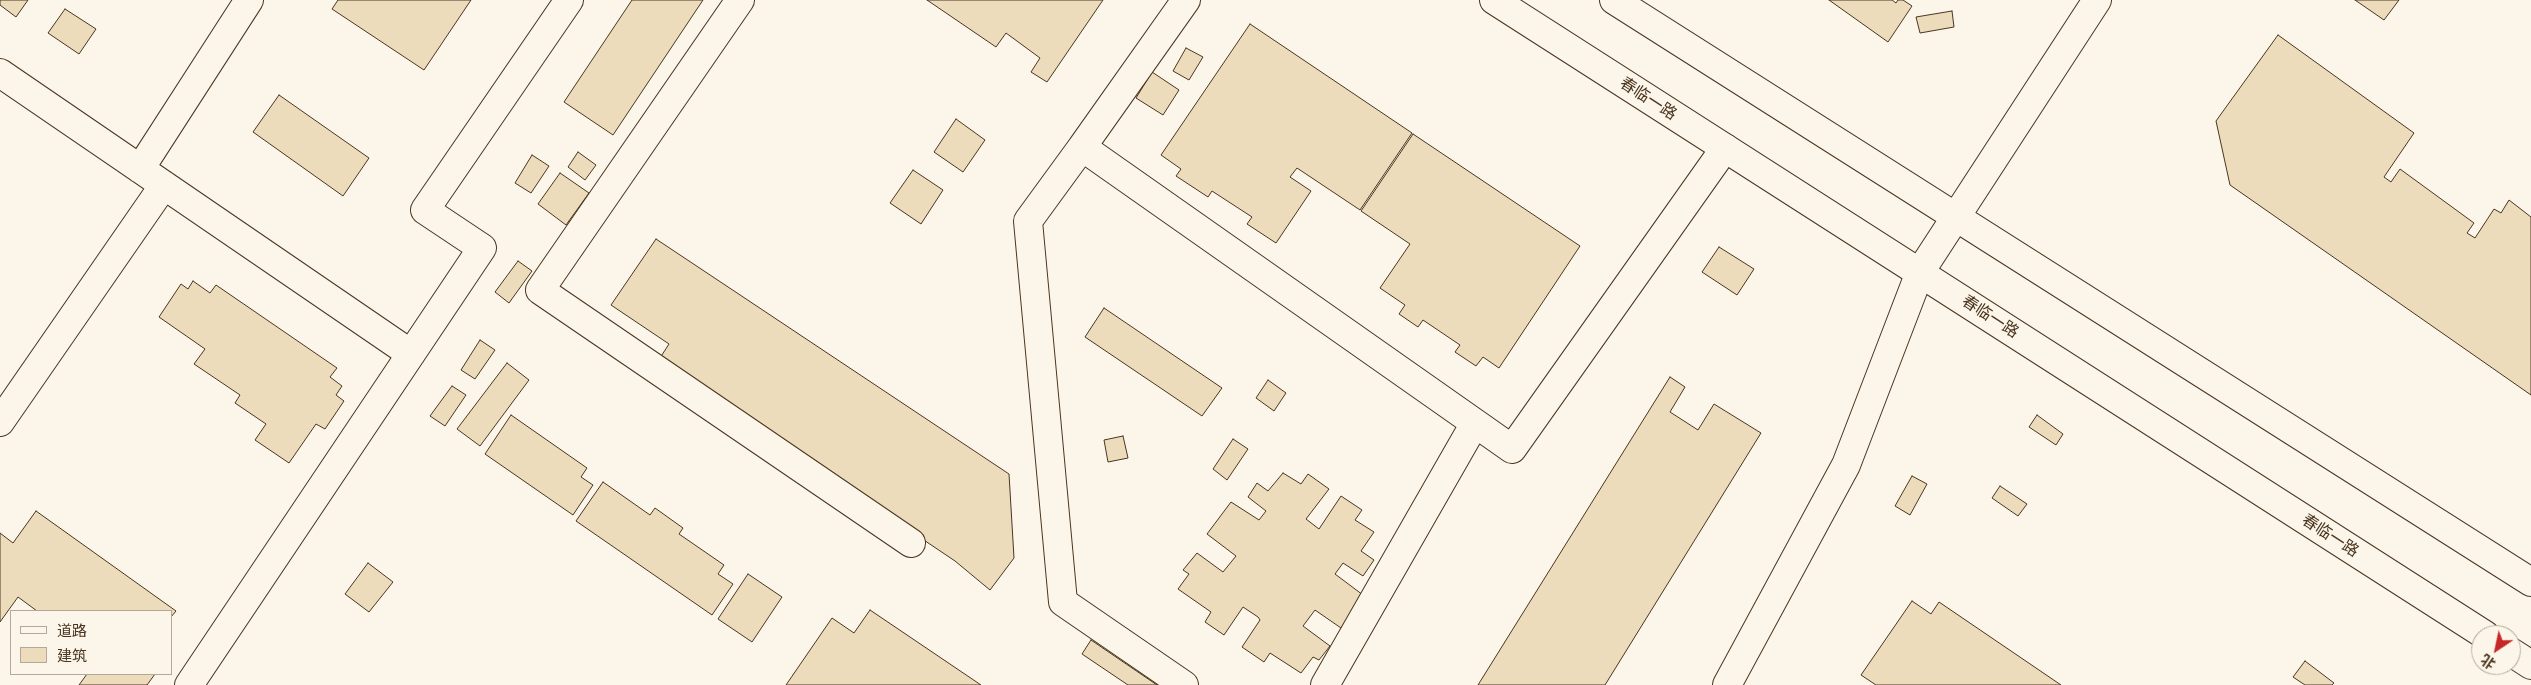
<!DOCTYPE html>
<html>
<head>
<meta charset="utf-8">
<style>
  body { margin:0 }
  #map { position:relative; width:2531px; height:685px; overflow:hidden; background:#fbf6e9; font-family:"Noto Serif","Noto Sans SC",serif }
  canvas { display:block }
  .legend { position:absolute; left:10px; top:610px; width:162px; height:65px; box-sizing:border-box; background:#fbf6e9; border:1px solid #b4a999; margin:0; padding:6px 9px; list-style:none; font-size:15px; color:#4a3520 }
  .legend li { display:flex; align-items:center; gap:10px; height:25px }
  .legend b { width:25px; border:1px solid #b4a999 }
  .north { position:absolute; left:2471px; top:625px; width:50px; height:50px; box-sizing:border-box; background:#fbf6e9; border:1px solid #b4a999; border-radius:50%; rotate:214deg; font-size:14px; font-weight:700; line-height:20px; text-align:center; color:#4a3520 }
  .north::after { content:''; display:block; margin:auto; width:18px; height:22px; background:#c62828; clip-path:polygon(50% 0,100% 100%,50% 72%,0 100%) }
</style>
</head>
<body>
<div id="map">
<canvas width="2531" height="685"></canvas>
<ul class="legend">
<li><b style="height:6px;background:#fbf6e9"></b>道路</li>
<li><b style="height:14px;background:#ecdcbc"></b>建筑</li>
</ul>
<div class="north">北</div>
</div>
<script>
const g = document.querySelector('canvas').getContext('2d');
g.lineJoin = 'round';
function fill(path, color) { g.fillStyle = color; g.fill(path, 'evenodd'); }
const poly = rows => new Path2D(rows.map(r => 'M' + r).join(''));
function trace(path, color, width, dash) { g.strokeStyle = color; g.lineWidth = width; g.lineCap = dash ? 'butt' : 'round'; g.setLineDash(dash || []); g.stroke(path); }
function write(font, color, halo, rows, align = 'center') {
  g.font = font + ' "Noto Serif","Noto Sans SC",serif'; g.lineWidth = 4; g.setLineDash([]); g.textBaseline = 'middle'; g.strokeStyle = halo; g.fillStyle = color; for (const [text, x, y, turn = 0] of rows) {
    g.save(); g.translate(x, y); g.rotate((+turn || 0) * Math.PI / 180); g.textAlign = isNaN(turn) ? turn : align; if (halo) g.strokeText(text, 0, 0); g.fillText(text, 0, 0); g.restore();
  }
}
const building = poly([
  [0,0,28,0,16,17,0,5,0,0],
  [338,0,471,0,424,70,332,9,338,0],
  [632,0,703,0,613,135,564,102,632,0],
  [927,0,1103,0,1047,82,1031,72,1040,58,1006,33,996,47,927,0],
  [1829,0,1892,0,1896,3,1898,0,1903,0,1912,6,1888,42,1829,0],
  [2355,0,2399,0,2384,20,2355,0],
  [65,9,96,29,79,54,48,33,65,9],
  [1952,11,1954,27,1920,33,1916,17,1952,11],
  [1250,24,1412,133,1360,210,1297,168,1290,177,1311,191,1276,243,1247,224,1252,217,1212,191,1208,197,1176,176,1181,169,1161,155,1250,24],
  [2278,35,2414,133,2384,177,2391,182,2400,169,2474,223,2467,233,2475,238,2494,209,2501,213,2509,200,2531,217,2531,395,2230,185,2216,121,2278,35],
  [1186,48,1203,57,1189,80,1173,71,1186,48],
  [1152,72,1179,90,1163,115,1136,98,1152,72],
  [279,95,369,158,343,196,253,132,279,95],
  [956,119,985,140,963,172,934,152,956,119],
  [1413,134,1580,246,1499,368,1483,357,1476,366,1455,352,1460,345,1423,320,1418,327,1399,314,1405,305,1380,288,1410,244,1361,211,1413,134],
  [578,152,596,165,585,180,568,167,578,152],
  [532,155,549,166,531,193,515,183,532,155],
  [913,170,943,190,921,224,890,203,913,170],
  [560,173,589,193,566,225,538,204,560,173],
  [656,239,1009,474,1014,558,990,590,955,561,658,361,669,344,611,305,656,239],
  [1719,247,1754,269,1737,295,1702,272,1719,247],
  [518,261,532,271,509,303,495,292,518,261],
  [193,281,210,293,216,285,337,368,330,377,342,386,336,395,344,401,325,429,316,424,289,463,255,440,266,424,235,403,240,395,194,364,205,349,159,317,181,284,188,289,193,281],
  [1104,308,1222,388,1202,416,1085,337,1104,308],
  [480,340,495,350,475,379,461,370,480,340],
  [507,363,529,380,480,446,457,429,507,363],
  [1670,377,1685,387,1670,412,1698,430,1714,404,1761,433,1605,685,1478,685,1670,377],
  [1268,380,1286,393,1274,411,1256,398,1268,380],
  [452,386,466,395,445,426,430,416,452,386],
  [511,415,587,468,581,477,593,485,573,515,485,454,511,415],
  [2037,415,2063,434,2056,445,2029,427,2037,415],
  [1123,436,1128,458,1108,462,1104,440,1123,436],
  [1233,439,1248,449,1227,480,1213,469,1233,439],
  [1283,473,1301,484,1308,474,1329,489,1306,519,1319,529,1341,496,1362,510,1355,520,1374,532,1361,551,1374,560,1363,576,1343,563,1335,574,1363,595,1341,628,1315,610,1303,626,1330,646,1319,660,1313,657,1301,673,1270,653,1264,662,1242,647,1260,620,1258,617,1243,607,1224,635,1205,622,1211,612,1178,589,1189,574,1183,570,1197,553,1223,572,1236,556,1207,534,1231,502,1259,520,1266,511,1248,497,1257,483,1268,491,1283,473],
  [1912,476,1927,484,1910,515,1895,506,1912,476],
  [603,482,650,515,655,508,683,528,679,534,724,565,718,574,733,584,712,615,576,521,603,482],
  [2000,486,2027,504,2018,516,1992,498,2000,486],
  [36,511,176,611,171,617,171,611,37,611,18,597,0,622,0,533,13,543,36,511],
  [368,563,393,582,369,612,345,594,368,563],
  [748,574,782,597,752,642,718,619,748,574],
  [1912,601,1931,614,1939,602,2061,685,1876,685,1861,675,1912,601],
  [870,610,981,685,786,685,832,618,854,633,870,610],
  [1091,640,1157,685,1128,685,1082,654,1091,640],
  [2305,661,2334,683,2332,685,2305,685,2293,677,2305,661],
  [87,674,155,674,147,685,79,685,87,674]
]);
fill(building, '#ecdcbc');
trace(building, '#4a3520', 1);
const minor = poly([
  [740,0,540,290,911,543],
  [1186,0,1082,147,1512,449,1725,148],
  [0,73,411,354],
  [1082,147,1028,221,1063,602,1184,685],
  [140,169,249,0],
  [0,422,164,185],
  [189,685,482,248,425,210,569,0],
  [1325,685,1475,423],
  [1727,685,1846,465,1920,272,2097,0]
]);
const major = poly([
  [1494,0,2485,635],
  [1614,0,2531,582],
  [2511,652,2531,665]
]);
trace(minor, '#4a3520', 30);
trace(major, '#4a3520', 30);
trace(minor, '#fbf6e9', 28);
trace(major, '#fbf6e9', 28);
write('16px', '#4a3520', '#fbf6e9', [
  ["春临一路",1648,99,33],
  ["春临一路",1990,317,33],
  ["春临一路",2330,536,33]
]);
</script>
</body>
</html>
